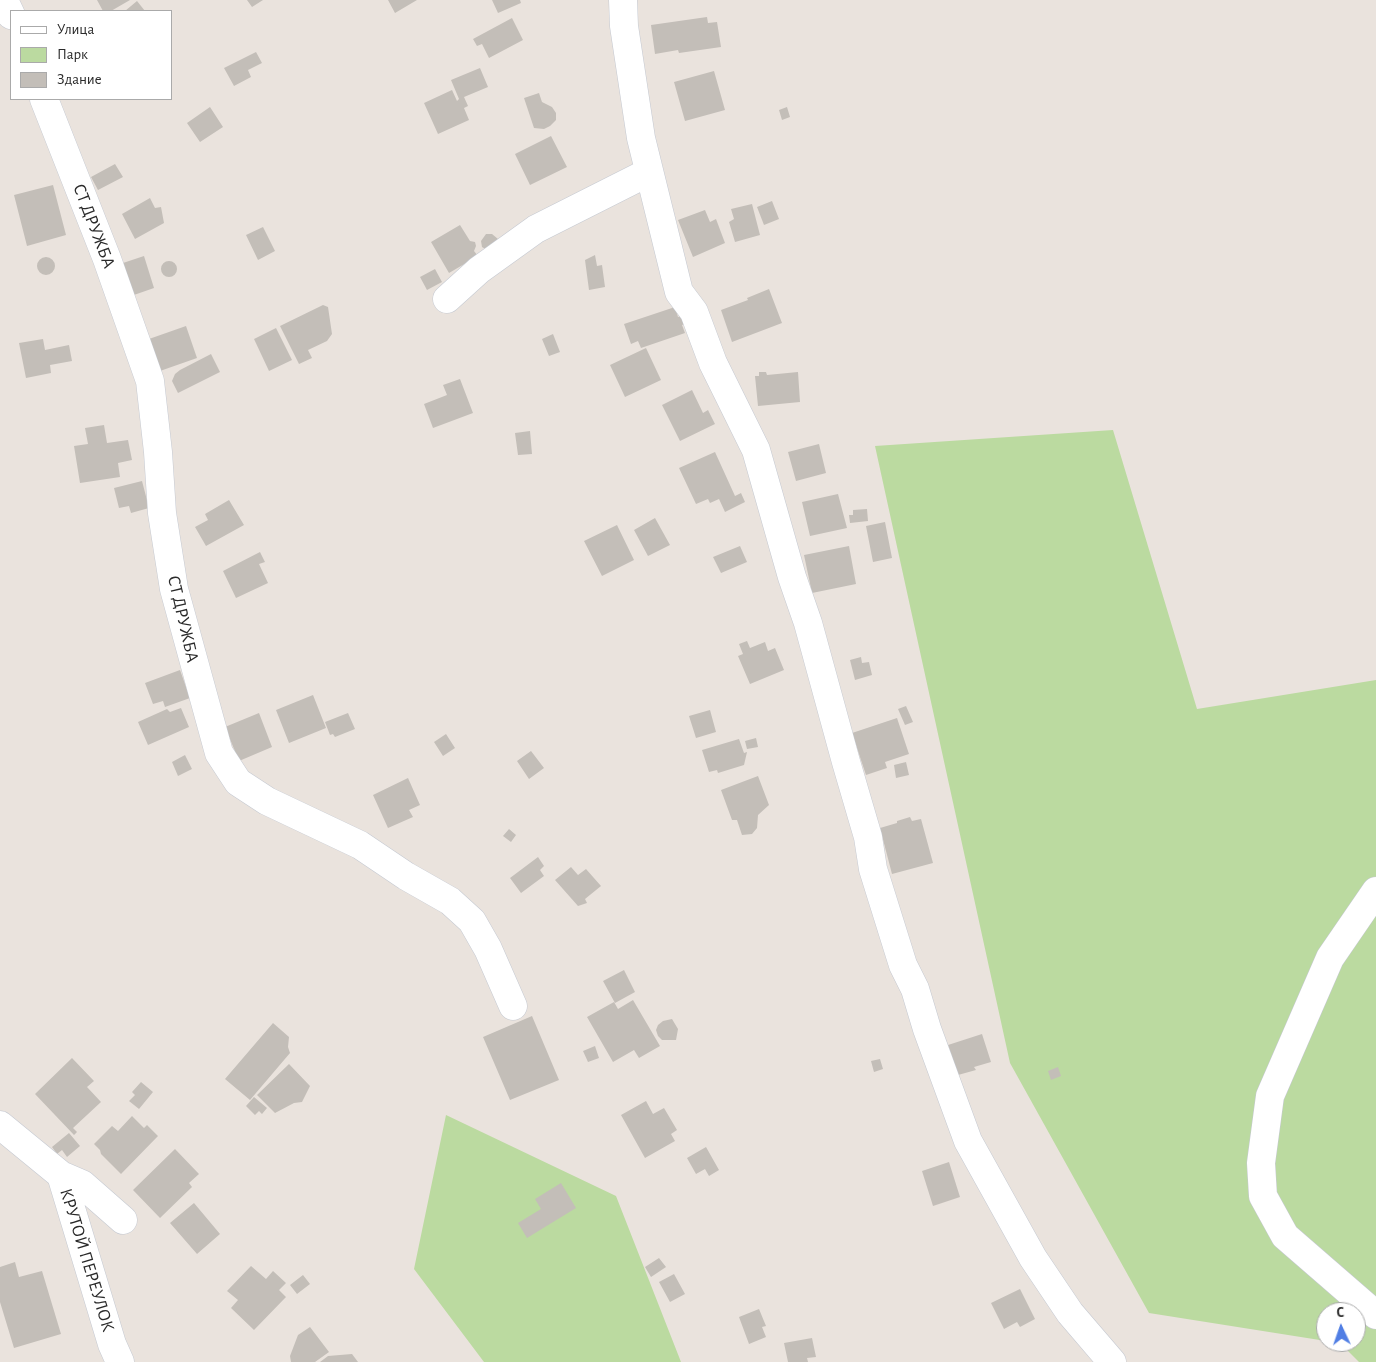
<!DOCTYPE html>
<html>
<head>
<meta charset="utf-8">
<style>
  body { margin:0 }
  #map { position:relative; width:1376px; height:1362px; overflow:hidden; background:#eae3dd; font-family:"Alegreya Sans",sans-serif }
  canvas { display:block }
  .legend { position:absolute; left:10px; top:10px; width:162px; height:90px; box-sizing:border-box; background:#fff; border:1px solid #aaa; margin:0; padding:6px 9px; list-style:none; font-size:15px; color:#2a2a2a }
  .legend li { display:flex; align-items:center; gap:10px; height:25px }
  .legend b { width:25px; border:1px solid #aaa }
  .north { position:absolute; left:1316px; top:1302px; width:50px; height:50px; box-sizing:border-box; background:#fff; border:1px solid #aaa; border-radius:50%; rotate:357deg; font-size:14px; font-weight:700; line-height:20px; text-align:center; color:#2a2a2a }
  .north::after { content:''; display:block; margin:auto; width:18px; height:22px; background:#507ee4; clip-path:polygon(50% 0,100% 100%,50% 72%,0 100%) }
</style>
</head>
<body>
<div id="map">
<canvas width="1376" height="1362"></canvas>
<ul class="legend">
<li><b style="height:6px;background:#fff"></b>Улица</li>
<li><b style="height:14px;background:#bbdaa0"></b>Парк</li>
<li><b style="height:14px;background:#c3beb8"></b>Здание</li>
</ul>
<div class="north">С</div>
</div>
<script>
const g = document.querySelector('canvas').getContext('2d');
g.lineJoin = 'round';
function fill(path, color) { g.fillStyle = color; g.fill(path, 'evenodd'); }
const poly = rows => new Path2D(rows.map(r => 'M' + r).join(''));
function trace(path, color, width, dash) { g.strokeStyle = color; g.lineWidth = width; g.lineCap = dash ? 'butt' : 'round'; g.setLineDash(dash || []); g.stroke(path); }
function write(font, color, halo, rows, align = 'center') {
  g.font = font + ' "Alegreya Sans",sans-serif'; g.lineWidth = 5; g.setLineDash([]); g.textBaseline = 'middle'; g.strokeStyle = halo; g.fillStyle = color; for (const [text, x, y, turn = 0] of rows) {
    g.save(); g.translate(x, y); g.rotate((+turn || 0) * Math.PI / 180); g.textAlign = isNaN(turn) ? turn : align; if (halo) g.strokeText(text, 0, 0); g.fillText(text, 0, 0); g.restore();
  }
}
fill(poly([
  [1113,430,1197,709,1376,680,1376,1362,1359,1362,1340,1343,1336,1342,1356,1342,1356,1312,1326,1312,1326,1341,1149,1313,1010,1063,875,446],
  [446,1115,616,1196,681,1362,484,1362,414,1269]
]), '#bbdaa0');
fill(poly([
  [97,0,130,0,111,11,103,11],
  [247,0,263,0,252,7],
  [388,0,417,0,395,13],
  [492,0,520,0,521,3,498,13],
  [137,1,145,11,125,11],
  [707,17,708,23,717,22,721,47,679,53,678,50,655,54,651,25],
  [512,18,523,40,489,58,482,44,477,46,473,39],
  [256,52,262,63,248,70,251,77,234,86,224,68],
  [480,68,488,87,464,97,468,106,464,108,469,120,438,134,424,103,452,90,457,101,459,99,451,80],
  [714,71,725,110,685,121,674,82],
  [539,93,542,102,552,107,556,113,556,120,550,126,544,129,534,128,524,98],
  [210,107,223,127,200,142,187,123],
  [787,107,790,117,782,120,779,110],
  [551,136,567,167,530,185,515,154],
  [115,164,123,177,98,190,91,177],
  [53,185,66,235,27,246,14,195],
  [150,198,155,208,161,207,164,223,135,239,122,214],
  [772,201,779,219,764,225,757,207],
  [752,204,760,235,735,242,729,222,734,219,731,209],
  [705,210,710,222,716,219,725,243,693,257,678,220],
  [460,225,470,241,475,242,476,246,474,251,478,256,449,273,431,242],
  [263,227,275,251,258,260,246,235],
  [486,234,492,234,498,239,487,250,482,247,481,241],
  [595,255,597,266,602,265,605,287,589,290,585,260],
  [144,256,154,288,131,296,120,264],
  '37 266a9 9 0 1 1 18 0a9 9 0 1 1-18 0Z',
  '161 269a8 8 0 1 1 16 0a8 8 0 1 1-16 0Z',
  [435,269,442,282,427,290,420,277],
  [769,289,782,323,732,342,721,310,748,300,747,298],
  [323,305,328,307,332,334,327,341,308,350,312,358,299,364,280,326],
  [675,307,678,317,686,315,688,323,682,325,685,333,641,348,638,341,631,344,624,324],
  [186,326,197,358,160,371,149,339],
  [276,328,292,360,269,371,254,339],
  [553,334,560,352,549,356,542,339],
  [43,339,45,350,69,345,72,361,50,365,51,373,26,378,19,343],
  [646,348,661,380,625,397,610,365],
  [211,354,220,372,178,393,172,381,175,374,180,370],
  [759,372,766,372,767,375,798,372,800,402,758,406,755,376,759,376],
  [460,379,473,413,433,428,424,404,447,395,443,385],
  [692,390,703,413,708,410,715,424,680,441,662,405],
  [104,425,107,443,128,440,132,460,118,463,120,477,80,483,74,446,88,444,85,428],
  [530,431,532,454,518,455,515,433],
  [819,444,826,473,796,481,788,452],
  [715,452,735,496,741,493,745,502,725,512,719,499,710,503,708,499,696,504,679,468],
  [142,481,149,508,131,513,129,506,119,508,114,488],
  [838,494,847,528,810,536,802,502],
  [229,500,244,525,206,546,195,527,208,520,205,514],
  [867,509,868,521,850,523,849,515,853,515,853,510],
  [655,518,670,545,648,556,634,530],
  [885,522,892,558,873,562,866,526],
  [617,525,634,560,602,576,584,541],
  [740,546,747,562,721,573,713,557],
  [849,546,856,584,812,593,804,555],
  [260,552,265,562,259,564,268,583,236,598,223,571],
  [747,641,750,648,765,642,768,651,775,648,784,670,750,684,738,656,743,654,739,644],
  [861,657,862,663,869,662,872,675,855,680,850,660],
  [180,670,190,698,165,707,163,701,153,704,145,683],
  [313,695,326,728,289,743,276,710],
  [906,706,913,722,905,725,898,709],
  [181,708,189,727,148,745,138,722,167,709,170,712],
  [710,710,716,732,696,738,689,716],
  [259,713,272,747,239,761,225,727],
  [348,713,355,729,335,737,333,734,330,735,325,722],
  [897,718,909,754,885,762,887,768,866,775,852,733],
  [446,734,455,748,443,756,434,742],
  [756,738,758,747,747,749,745,741],
  [739,739,744,753,747,752,744,765,718,773,717,770,709,772,702,750],
  [531,751,544,768,529,779,517,761],
  [185,755,192,769,178,776,172,762],
  [906,762,909,775,896,778,894,765],
  [758,776,769,805,758,815,757,828,752,834,742,835,737,820,732,820,721,790],
  [408,778,420,805,409,810,413,817,388,828,373,795],
  [910,817,912,821,921,819,933,863,892,874,880,828,897,823,897,821],
  [509,829,516,835,511,842,503,836],
  [538,857,544,866,540,870,544,876,521,893,510,878],
  [571,867,578,875,586,869,601,886,585,899,587,903,578,906,555,880],
  [624,970,635,992,615,1003,603,981],
  [633,1000,660,1046,639,1058,634,1050,613,1062,587,1017,614,1002,618,1009],
  [532,1016,559,1080,510,1100,483,1037],
  [672,1019,678,1029,676,1040,662,1040,658,1036,656,1030,658,1025,663,1021],
  [273,1023,289,1037,288,1047,290,1053,250,1100,225,1079],
  [982,1034,991,1062,974,1067,976,1070,958,1075,948,1045],
  [595,1046,599,1058,588,1062,583,1051],
  [72,1058,94,1081,87,1087,101,1102,73,1128,77,1132,74,1135,35,1094],
  [880,1059,883,1069,874,1072,871,1061],
  [289,1064,310,1086,302,1102,294,1103,275,1113,257,1095],
  [1058,1067,1061,1076,1051,1080,1048,1071],
  [141,1082,153,1092,139,1109,129,1101,135,1095,132,1092],
  [254,1097,267,1108,262,1114,259,1111,255,1115,246,1106],
  [646,1101,653,1114,664,1108,677,1130,671,1134,675,1141,645,1158,621,1115],
  [132,1116,144,1128,147,1125,158,1136,121,1174,101,1154,100,1150,94,1144,112,1126,118,1131],
  [69,1133,80,1146,67,1157,62,1150,57,1154,52,1147],
  [706,1147,719,1170,709,1176,705,1169,696,1174,687,1158],
  [175,1149,199,1174,189,1183,192,1187,160,1218,133,1190],
  [949,1162,960,1197,933,1206,922,1171],
  [561,1183,576,1208,527,1238,518,1223,541,1209,535,1199],
  [194,1203,220,1234,197,1254,170,1223],
  [659,1258,666,1267,651,1277,645,1267],
  [15,1262,19,1277,42,1271,61,1334,14,1348,0,1302,0,1267],
  [251,1266,266,1279,273,1271,286,1283,279,1290,286,1297,254,1330,231,1308,238,1300,227,1291],
  [674,1274,685,1294,670,1302,659,1282],
  [303,1275,310,1284,297,1294,290,1285],
  [1020,1289,1035,1319,1020,1327,1017,1322,1004,1329,991,1303],
  [759,1309,766,1326,762,1327,766,1337,749,1344,739,1317],
  [310,1327,329,1352,315,1362,291,1362,290,1356,298,1335],
  [812,1338,816,1357,807,1358,808,1362,788,1362,784,1343],
  [352,1354,358,1362,320,1362,328,1356]
]), '#c3beb8');
const minor = poly([
  [4,0,11,15],
  [623,0,624,26,641,138,679,292,694,312,713,363,756,450,792,577,808,623,846,762,868,837,873,869,903,965,915,989,927,1029,968,1141,1033,1258,1070,1313,1112,1362],
  [44,99,107,259,150,381,158,452,162,513,174,589,219,753,238,782,267,801,360,845,406,876,450,901,472,921,488,949,513,1006],
  [447,299,479,270,536,229,649,172],
  [1376,891,1330,958,1270,1096,1261,1163,1263,1196,1285,1236,1376,1315],
  [0,1125,61,1175,112,1344,120,1362],
  [61,1175,82,1184,123,1220]
]);
trace(minor, '#c5c9d1', 29);
trace(minor, '#fff', 28);
write('18px', '#2a2a2a', '#fff', [
  ["СТ ДРУЖБА",94,226,69],
  ["СТ ДРУЖБА",183,619,77],
  ["КРУТОЙ ПЕРЕУЛОК",87,1260,73]
]);
</script>
</body>
</html>
